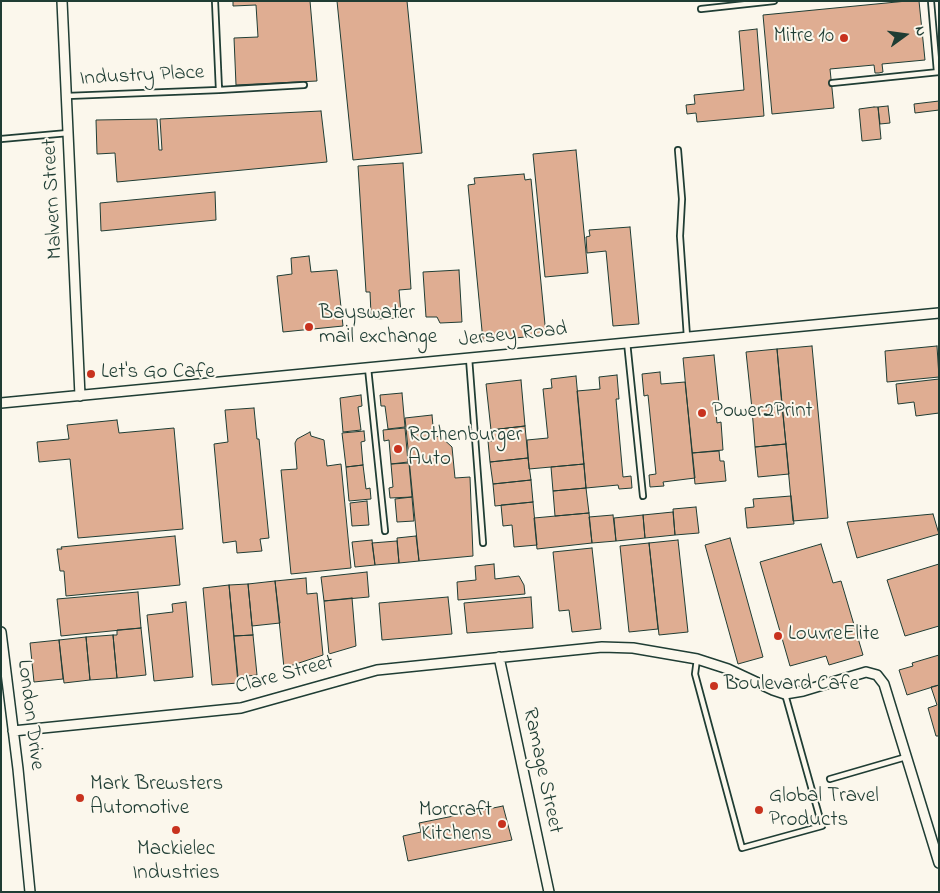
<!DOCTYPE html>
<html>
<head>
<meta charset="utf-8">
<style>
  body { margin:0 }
  #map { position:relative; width:940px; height:893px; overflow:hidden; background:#fbf7ec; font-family:"Indie Flower",sans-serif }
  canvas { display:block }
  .frame { position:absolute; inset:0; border:2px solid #1f3d34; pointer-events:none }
  .north { position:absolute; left:880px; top:10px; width:50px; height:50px; -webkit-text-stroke:4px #fbf7ec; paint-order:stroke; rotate:76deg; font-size:14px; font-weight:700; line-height:20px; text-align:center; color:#1f3d34 }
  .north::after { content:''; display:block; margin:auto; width:18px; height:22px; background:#1f3d34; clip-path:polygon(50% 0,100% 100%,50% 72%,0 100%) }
</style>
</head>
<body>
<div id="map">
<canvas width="940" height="893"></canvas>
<div class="frame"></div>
<div class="north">N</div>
</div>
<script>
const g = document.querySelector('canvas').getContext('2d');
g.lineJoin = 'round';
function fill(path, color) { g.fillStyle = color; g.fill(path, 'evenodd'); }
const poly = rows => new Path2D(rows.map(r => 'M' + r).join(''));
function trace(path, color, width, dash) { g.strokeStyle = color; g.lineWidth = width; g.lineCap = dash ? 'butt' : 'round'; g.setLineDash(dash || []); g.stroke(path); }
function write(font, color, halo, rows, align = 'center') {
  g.font = font + ' "Indie Flower",sans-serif'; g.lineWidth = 4; g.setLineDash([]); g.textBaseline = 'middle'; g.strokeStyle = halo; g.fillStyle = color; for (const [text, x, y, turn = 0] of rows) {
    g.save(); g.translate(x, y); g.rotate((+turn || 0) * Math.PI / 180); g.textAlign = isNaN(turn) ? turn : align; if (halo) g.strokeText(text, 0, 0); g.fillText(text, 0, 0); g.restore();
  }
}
const building = poly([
  [233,1,310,1,317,81,236,85,234,38,258,37,256,5,233,6,233,1],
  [337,1,407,1,422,153,353,160,337,1],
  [907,1,919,1,925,60,882,64,883,72,879,73,875,73,874,65,830,69,834,108,772,114,763,15,907,1],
  [757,29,764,116,697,122,696,113,687,114,686,105,695,104,694,95,744,90,739,31,757,29],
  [939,101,939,110,915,113,914,104,939,101],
  [888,106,890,123,880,124,878,107,888,106],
  [874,107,878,107,881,139,862,141,859,109,874,107],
  [321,111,327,162,117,182,115,153,97,154,96,120,157,119,159,150,162,150,160,119,321,111],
  [576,150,588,273,545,277,533,154,576,150],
  [403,163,411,289,399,290,401,313,398,318,375,319,371,314,370,292,366,292,358,166,403,163],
  [524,174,525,180,531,179,546,335,483,341,468,185,475,184,474,178,524,174],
  [215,192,216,220,101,231,100,203,215,192],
  [630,227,639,324,613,326,606,251,587,253,586,237,590,236,589,230,630,227],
  [309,256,311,272,337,270,343,326,283,332,277,276,292,274,291,258,309,256],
  [459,270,462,322,440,323,437,317,426,317,423,272,459,270],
  [812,346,828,518,793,521,777,349,812,346],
  [937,346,939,377,887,382,885,351,937,346],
  [777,349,782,406,752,409,746,352,777,349],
  [714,355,719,403,715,404,717,423,721,422,723,450,692,453,683,358,714,355],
  [660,372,661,384,685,382,695,478,663,482,664,486,650,487,649,475,656,474,648,395,644,396,642,374,660,372],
  [617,375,619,399,616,399,623,477,631,476,632,488,619,489,618,485,586,488,577,391,600,389,599,377,617,375],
  [576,376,584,464,529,469,527,440,548,438,543,389,552,388,551,379,576,376],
  [939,379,939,413,916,416,914,402,898,404,896,384,939,379],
  [521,380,525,426,491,430,486,384,521,380],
  [402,393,405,427,388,429,385,406,381,406,380,395,402,393],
  [361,395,362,406,358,407,361,430,343,432,340,398,361,395],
  [782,406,786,444,755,447,752,409,782,406],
  [254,408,257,439,259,439,269,538,260,539,262,551,237,553,236,541,223,543,214,444,228,442,225,410,254,408],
  [432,415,434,437,440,436,452,447,455,478,470,477,473,556,419,561,405,418,432,415],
  [117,420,119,433,174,428,183,529,78,538,70,459,39,462,37,442,69,439,67,425,117,420],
  [525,426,528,458,490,462,488,441,492,441,491,430,525,426],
  [405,428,408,462,391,464,389,440,384,441,383,430,405,428],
  [364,431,365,441,361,442,363,465,346,467,342,433,364,431],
  [310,432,311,436,324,440,327,466,341,464,351,568,291,574,281,470,297,469,295,443,297,439,310,432],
  [786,444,789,474,758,477,755,447,786,444],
  [719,451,720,461,724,461,726,481,695,484,692,453,719,451],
  [528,458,531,480,493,484,490,462,528,458],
  [409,463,412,497,390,498,389,488,393,487,391,464,409,463],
  [584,464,586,488,553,491,551,467,584,464],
  [363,465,366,489,370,488,371,499,349,501,346,467,363,465],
  [531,480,533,502,495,506,493,484,531,480],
  [586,488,589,513,555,516,553,491,586,488],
  [791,496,794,524,747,528,745,508,754,507,753,499,791,496],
  [412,497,414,521,397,522,395,499,412,497],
  [367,501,369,525,352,526,350,503,367,501],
  [533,502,537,545,514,547,512,525,503,526,501,505,533,502],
  [696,507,699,533,675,535,673,509,696,507],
  [673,512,675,535,645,538,643,515,673,512],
  [589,513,592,543,537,549,534,518,589,513],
  [933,514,939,534,857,558,847,522,933,514],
  [613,515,616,541,592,543,589,517,613,515],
  [643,515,645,538,616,541,614,518,643,515],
  [175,536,180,585,66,596,64,571,60,571,57,549,62,549,61,547,175,536],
  [416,536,419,561,399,563,397,538,416,536],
  [730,538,763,657,738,664,705,545,730,538],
  [372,540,375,565,355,567,352,542,372,540],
  [678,540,688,632,659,635,649,543,678,540],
  [397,541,399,563,375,565,372,543,397,541],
  [649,543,658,629,629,632,620,546,649,543],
  [821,544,833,583,841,581,863,655,829,665,826,656,790,666,760,562,821,544],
  [592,548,601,629,572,632,569,610,559,611,553,552,592,548],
  [494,564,495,579,519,576,524,585,525,594,458,600,457,582,476,580,475,566,494,564],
  [939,564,939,626,905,636,887,580,939,564],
  [367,572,369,597,324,601,321,577,367,572],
  [306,578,307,594,317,593,323,655,284,668,275,581,306,578],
  [275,581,280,623,252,626,248,584,275,581],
  [248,584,253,635,234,636,229,585,248,584],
  [229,585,238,683,212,685,203,588,229,585],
  [138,592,141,628,61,636,57,599,138,592],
  [448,597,452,634,382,640,379,603,448,597],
  [531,597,533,628,467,633,464,603,531,597],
  [352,598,356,646,329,654,324,601,352,598],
  [186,602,193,677,154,681,147,615,173,612,172,604,186,602],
  [141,628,146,675,117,678,113,635,117,635,117,630,141,628],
  [113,635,117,678,90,680,86,637,113,635],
  [253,635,257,675,238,677,234,636,253,635],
  [86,637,90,680,64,683,59,640,86,637],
  [59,640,63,679,34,682,30,643,59,640],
  [939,655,939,685,907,695,899,670,913,666,912,663,939,655],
  [939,685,939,736,936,736,928,708,937,705,931,687,939,685],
  [503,806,512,840,408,861,403,836,421,832,419,823,503,806]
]);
fill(building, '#dfad92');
trace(building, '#1f3d34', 1);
const service = poly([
  [931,1,937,72],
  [701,9,774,1],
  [832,83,939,72],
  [219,90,304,85],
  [67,96,219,90,215,1],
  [1,139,68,133],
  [678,150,682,199,680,236,687,337],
  [627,342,643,496],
  [469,358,483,543],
  [368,368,385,531],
  [697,659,695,674,742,848,822,826,785,694],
  [830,779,906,757]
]);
const minor = poly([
  [62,1,80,396],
  [1,403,939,313],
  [1,632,18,769,30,892],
  [499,657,549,892],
  [13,731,241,708,377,670,602,647,633,648,697,659,728,669,773,690,785,694,803,691,866,672,877,675,884,684,939,863]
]);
trace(service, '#1f3d34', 8);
trace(minor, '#1f3d34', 12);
trace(service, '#fbf7ec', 4.5);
trace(minor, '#fbf7ec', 9);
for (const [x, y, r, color] of [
  [844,38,5,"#c8321e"],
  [309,327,5,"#c8321e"],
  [91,374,5,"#c8321e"],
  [702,413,5,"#c8321e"],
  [398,449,5,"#c8321e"],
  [778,636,5,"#c8321e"],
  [714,686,5,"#c8321e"],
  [80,798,5,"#c8321e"],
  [759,810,5,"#c8321e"],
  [502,824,5,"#c8321e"],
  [176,830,5,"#c8321e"]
]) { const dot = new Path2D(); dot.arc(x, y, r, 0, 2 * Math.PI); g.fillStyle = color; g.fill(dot); trace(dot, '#fbf7ec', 2); }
write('21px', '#1f3d34', '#fbf7ec', [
  ["Mitre 10",834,38,"right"],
  ["Bayswater",319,315],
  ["mail exchange",319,339],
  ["Let's Go Cafe",101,374],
  ["Power2Print",712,413],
  ["Rothenburger",408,437],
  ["Auto",408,461],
  ["LouvreElite",788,636],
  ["Boulevard Cafe",724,686],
  ["Mark Brewsters",90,786],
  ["Automotive",90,810],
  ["Global Travel",769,798],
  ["Products",769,822],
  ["Morcraft",492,812,"right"],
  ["Kitchens",492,836,"right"],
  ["Mackielec",176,851,"center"],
  ["Industries",176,875,"center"]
], 'left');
write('21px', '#1f3d34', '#fbf7ec', [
  ["Industry Place",142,77,-3],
  ["Malvern Street",54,199,-93],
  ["Jersey Road",513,336,-6],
  ["Clare Street",285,676,-15],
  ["London Drive",29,715,83],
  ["Ramage Street",541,771,78]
]);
</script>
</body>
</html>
